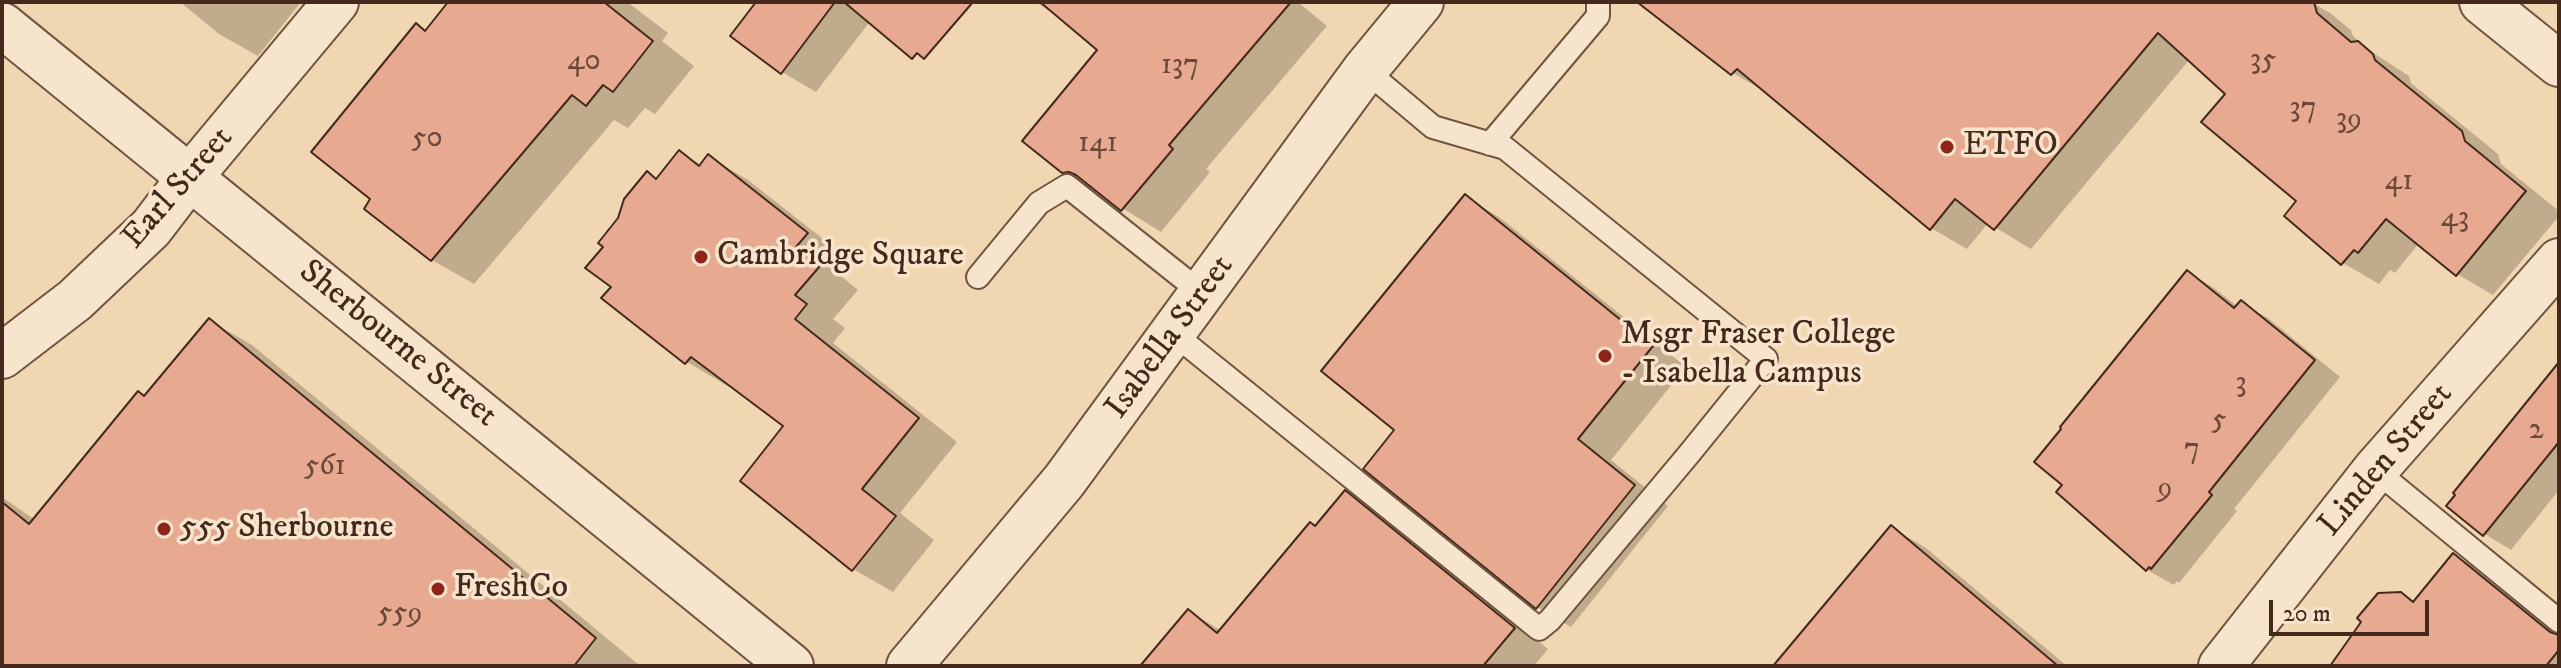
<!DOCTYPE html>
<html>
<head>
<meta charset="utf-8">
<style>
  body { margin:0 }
  #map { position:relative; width:2561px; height:668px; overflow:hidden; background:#f1d7b1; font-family:"IM FELL DW Pica",serif }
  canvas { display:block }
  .frame { position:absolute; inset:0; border:4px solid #44291c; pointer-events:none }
  .scale { position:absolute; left:2269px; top:600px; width:160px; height:36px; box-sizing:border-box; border:4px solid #44291c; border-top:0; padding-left:10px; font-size:24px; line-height:28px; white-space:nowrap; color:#44291c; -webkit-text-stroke:6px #f6e5cc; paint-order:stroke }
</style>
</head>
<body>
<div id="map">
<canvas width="2561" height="668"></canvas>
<div class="frame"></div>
<div class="scale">20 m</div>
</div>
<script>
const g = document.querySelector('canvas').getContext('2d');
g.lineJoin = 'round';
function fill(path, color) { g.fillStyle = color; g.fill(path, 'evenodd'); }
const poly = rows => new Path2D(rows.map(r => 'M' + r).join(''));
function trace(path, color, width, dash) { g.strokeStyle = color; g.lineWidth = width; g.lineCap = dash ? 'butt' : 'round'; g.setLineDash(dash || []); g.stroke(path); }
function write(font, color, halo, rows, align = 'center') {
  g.font = font + ' "IM FELL DW Pica",serif'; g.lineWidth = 7; g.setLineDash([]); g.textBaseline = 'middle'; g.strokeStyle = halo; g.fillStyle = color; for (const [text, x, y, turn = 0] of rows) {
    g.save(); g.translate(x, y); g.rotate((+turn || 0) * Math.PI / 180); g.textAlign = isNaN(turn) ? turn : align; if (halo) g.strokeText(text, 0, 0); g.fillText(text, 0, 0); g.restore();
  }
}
fill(poly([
  [180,2,301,2,258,56,219,34],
  [451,2,627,2,668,33,662,41,694,66,655,114,645,108,628,128,614,120,474,284,432,260,366,208,373,199,427,32],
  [759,2,885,2,816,92,782,72],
  [1035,2,1298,2,1327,26,1206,169,1210,172,1161,232,1064,172,1099,50,1062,18],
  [1642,2,2311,2,2330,13,2351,30,2353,36,2372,52,2409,76,2411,83,2498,154,2501,164,2559,211,2559,216,2493,295,2457,274,2419,243,2395,273,2390,270,2379,284,2343,263,2228,93,2190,59,2031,249,1988,223,1967,249,1931,228,1769,94,1733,73],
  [679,152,702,165,709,157,748,180,846,257,835,271,858,290,833,319,845,328,833,343,957,442,900,513,934,540,893,592,853,569,742,480,786,425,728,382,726,385,687,362,614,287,606,247,647,174,658,180],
  [1465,197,1499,217,1686,367,1611,460,1668,506,1571,627,1537,607],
  [2187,272,2214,288,2238,307,2241,303,2268,318,2340,377,2234,509,2237,511,2179,583,2177,581,2174,585,2147,570,2085,517],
  [210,321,252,345,638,664,636,666,2,666,2,497,35,520],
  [2559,365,2559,490,2511,550,2485,534,2449,506],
  [1345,493,1380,513,1548,649,1534,666,1142,666,1188,611,1222,631,1317,528],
  [1892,528,1926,548,2067,666,1776,666],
  [2454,555,2481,571,2559,635,2559,666,2333,666,2400,594,2415,603]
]), '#0003');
const building = poly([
  [448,2,604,2,653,41,613,92,603,85,586,106,572,95,431,261,364,209,370,199,311,152,416,23,425,31,448,2],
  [756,2,835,2,781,74,730,36,756,2],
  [844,2,973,2,924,59,917,53,912,59,844,2],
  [1040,2,1291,2,1169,145,1173,149,1121,211,1076,175,1069,172,1062,173,1022,141,1097,50,1040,2],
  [1637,2,2314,2,2317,13,2351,42,2358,41,2373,54,2375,60,2462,131,2465,141,2526,191,2456,276,2386,219,2358,253,2354,250,2341,265,2284,216,2296,201,2201,122,2225,94,2158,33,1994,230,1955,199,1930,230,1737,69,1731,75,1637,2],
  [679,150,699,166,708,154,808,233,796,247,820,266,795,295,807,304,795,319,919,418,862,489,896,516,852,571,740,481,783,426,691,357,685,364,601,298,611,287,585,268,603,247,598,243,618,218,624,199,647,171,656,179,679,150],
  [1465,194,1653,346,1578,439,1635,485,1536,609,1363,469,1394,430,1321,371,1465,194],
  [2187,270,2234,308,2241,300,2315,360,2209,492,2212,495,2151,569,2149,567,2146,571,2056,492,2062,485,2034,462,2061,429,2060,427,2187,270],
  [209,318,596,638,574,666,2,666,2,502,29,524,138,391,144,396,209,318],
  [2559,362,2559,442,2483,536,2446,506,2455,495,2453,493,2559,362],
  [1345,490,1515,628,1483,666,1140,666,1188,609,1217,633,1310,522,1315,526,1345,490],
  [1891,525,2058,666,1773,666,1891,525],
  [2453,553,2550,632,2559,635,2559,650,2546,666,2330,666,2361,622,2357,618,2378,593,2401,592,2413,602,2453,553]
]);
fill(building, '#e8a991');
trace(building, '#44291c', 2);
const service = poly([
  [1490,144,1598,16,1598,2],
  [978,277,1039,203,1067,186,1203,294],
  [1174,334,1539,629,1550,620,1689,454,1766,359,1505,148,1433,127,1365,70],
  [2375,470,2559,621]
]);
const minor = poly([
  [2482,2,2559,64],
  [2,356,75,300,151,228,190,177,336,2],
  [909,666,1064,481,1365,70,1421,2],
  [2221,666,2375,470,2559,261]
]);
const tertiary = poly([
  [2,25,791,666]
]);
trace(service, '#6f5441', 26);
trace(minor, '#6f5441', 48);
trace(tertiary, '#6f5441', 48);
trace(service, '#f6e5cc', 22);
trace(minor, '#f6e5cc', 44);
trace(tertiary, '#f6e5cc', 44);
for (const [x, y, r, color] of [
  [1947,147,8,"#8f2418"],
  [701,257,8,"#8f2418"],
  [1605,356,8,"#8f2418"],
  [164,529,8,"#8f2418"],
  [438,589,8,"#8f2418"]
]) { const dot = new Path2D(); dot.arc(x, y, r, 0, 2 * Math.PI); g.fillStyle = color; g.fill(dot); trace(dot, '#f6e5cc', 3); }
write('30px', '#6d4939', null, [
  ["35",2263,62],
  ["40",584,63],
  ["137",1180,67],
  ["37",2303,110],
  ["39",2349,121],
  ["50",427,140],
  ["141",1098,145],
  ["41",2399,183],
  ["43",2455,220],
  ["3",2241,385],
  ["5",2219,422],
  ["2",2536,432],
  ["7",2192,451],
  ["561",325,468],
  ["9",2165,490],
  ["559",400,615]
]);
write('34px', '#44291c', '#f6e5cc', [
  ["ETFO",1963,147],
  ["Cambridge Square",717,257],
  ["Msgr Fraser College",1621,336],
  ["- Isabella Campus",1621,375],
  ["555 Sherbourne",180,529],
  ["FreshCo",454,589]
], 'left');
write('34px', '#44291c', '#f6e5cc', [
  ["Earl Street",179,189,-49],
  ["Isabella Street",1171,338,-54],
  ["Sherbourne Street",397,345,39],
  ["Linden Street",2387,461,-50]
]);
</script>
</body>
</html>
